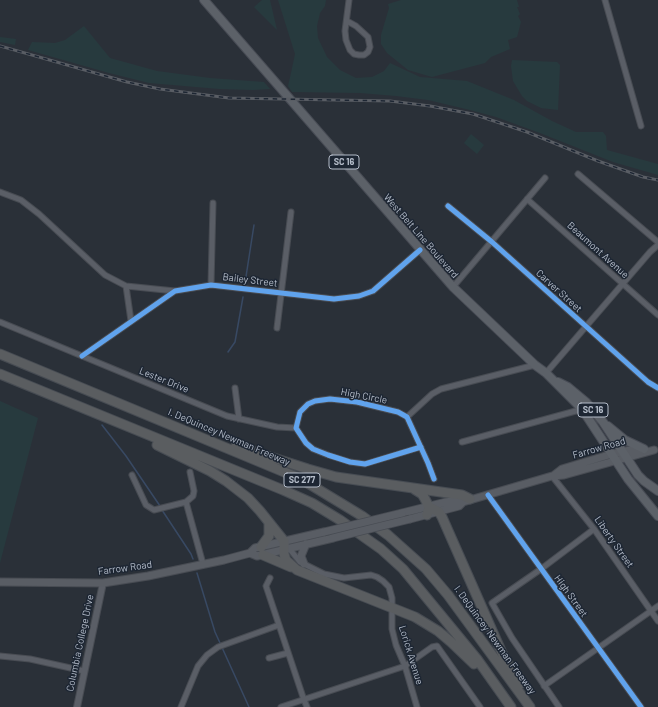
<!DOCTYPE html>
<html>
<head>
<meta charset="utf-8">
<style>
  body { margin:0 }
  canvas { display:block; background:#2a3038 }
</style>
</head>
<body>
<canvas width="658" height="707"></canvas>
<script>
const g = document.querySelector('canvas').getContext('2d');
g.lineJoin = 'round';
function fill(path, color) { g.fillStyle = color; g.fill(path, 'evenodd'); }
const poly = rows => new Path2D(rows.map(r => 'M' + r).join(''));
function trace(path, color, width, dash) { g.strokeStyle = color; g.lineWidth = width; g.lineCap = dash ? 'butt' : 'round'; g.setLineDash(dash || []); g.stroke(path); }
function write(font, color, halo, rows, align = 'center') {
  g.font = font + ' Barlow,sans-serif'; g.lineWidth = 3; g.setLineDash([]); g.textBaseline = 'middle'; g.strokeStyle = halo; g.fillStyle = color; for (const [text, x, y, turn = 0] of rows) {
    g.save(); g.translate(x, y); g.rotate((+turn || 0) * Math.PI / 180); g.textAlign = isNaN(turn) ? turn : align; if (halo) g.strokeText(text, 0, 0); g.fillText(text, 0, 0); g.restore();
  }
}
fill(poly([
  [262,0,270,0,277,30,254,7],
  [278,0,326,0,325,6,320,13,317,26,318,38,327,57,340,70,356,78,372,77,384,71,390,63,420,77,467,81,514,100,552,121,576,132,603,132,606,136,607,150,658,164,658,175,613,162,540,133,496,117,470,110,428,100,396,96,360,93,292,92,288,86,291,73,295,54],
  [401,0,517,0,519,7,517,7,520,14,518,16,521,22,517,37,508,40,510,49,491,57,485,63,432,77,408,70,387,53,381,44,381,35,389,8,388,4],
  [84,26,110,58,157,71,210,78,264,82,270,89,253,90,219,89,149,83,109,73,28,50,32,42,55,43,65,40],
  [0,37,16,39,15,45,0,42],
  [512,60,557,62,560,65,558,110,541,108,527,101,522,96,513,81,511,66],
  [471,134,484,145,477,154,464,143],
  [0,401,38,418,0,563]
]), '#273a3e');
trace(poly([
  [245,283,254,225],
  [228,352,235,342,243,297],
  [102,425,126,456,160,506],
  [162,510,191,554,193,559],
  [197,573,215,632,249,707]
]), '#384963', 1.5);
const minor = poly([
  [605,0,641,126],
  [347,21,356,26,368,37,370,47,368,52,364,55,359,55,354,54,350,50,346,40,345,31,349,0],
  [578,174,658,242],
  [0,192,21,200,39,214,105,275,126,286,175,291],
  [527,199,658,315],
  [448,206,492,242,648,382,658,388],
  [211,285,213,203],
  [126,286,131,321],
  [453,287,545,178],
  [0,322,227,416,277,427,296,428],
  [277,328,291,212],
  [82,356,175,291,211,285,334,299,359,296,373,291,420,250],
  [546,373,650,252,658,245],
  [235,388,239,419],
  [407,417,432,394,441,389,535,365],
  [462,442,583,409],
  [421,447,365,464,350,462,328,455,313,449,306,443,296,428,300,412,308,404,315,401,330,399,357,402,398,412,407,417,428,463,434,479],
  [190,472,194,491,193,496,186,502,203,564],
  [132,475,146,505,154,510,186,502],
  [552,476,594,529,658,621],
  [488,495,641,707],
  [288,547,300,562,324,574,344,578,371,575,377,577,383,581,389,587,392,598,392,629,396,645,405,666,417,707],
  [270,578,266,586,304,700,307,707],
  [0,656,30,659,84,671],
  [269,658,288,653],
  [544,686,658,606],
  [181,707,198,666,207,655,218,647,279,625],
  [281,707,405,666,432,647,437,646,480,707],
  [559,707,512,638,492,603,541,569,594,529]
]);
const tertiary = poly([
  [77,707,103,583]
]);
const secondary = poly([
  [553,476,562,469,612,454,635,449,643,449],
  [402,513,446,502,458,500,463,502],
  [410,519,459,506,463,502,552,476,564,475,654,450],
  [250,553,257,556,333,538],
  [304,564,301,556,306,544],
  [0,582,103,583,148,576,224,560,250,553,255,548,324,532]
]);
const primary = poly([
  [204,0,453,287,535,365,546,373,582,409,628,479,658,516],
  [558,382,568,387,586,402,603,422,638,475,644,481,658,491],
  [608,426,625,440,644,449]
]);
const motorway = poly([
  [0,354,301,479,362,516,388,535,426,569,448,595,530,707],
  [0,374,283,490,312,503,340,520,381,549,403,569,477,659,511,707],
  [157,445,210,471,226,481,248,498,260,511,284,541,284,554,286,560,297,570,415,617,438,631,451,642,474,664],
  [236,446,308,469,336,477,462,495,470,499],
  [414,489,422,494,425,499,429,507,427,515],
  [429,507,439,512,442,517,502,653,520,684],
  [261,547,269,536,269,524],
  [263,555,291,567]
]);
trace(minor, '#484c53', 7);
trace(tertiary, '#484c53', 8);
trace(secondary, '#484c53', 9);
trace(primary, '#484c55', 10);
trace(motorway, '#474c53', 11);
trace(minor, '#5a5e66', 5);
trace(tertiary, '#5a5e66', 6);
trace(secondary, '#595d64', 7);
trace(primary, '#5c6168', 8);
trace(motorway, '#5a5d60', 9);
const rail = poly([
  [0,46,127,82,160,89,229,98,390,101,430,106,473,114,527,132,598,161,643,177,658,180]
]);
trace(rail, '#595d64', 3);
trace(rail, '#1d2633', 1.5, [4.5]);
const secondaryBridge = poly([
  [324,532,402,513],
  [333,538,410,519]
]);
trace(secondaryBridge, '#484c53', 9, []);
trace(secondaryBridge, '#595d64', 7);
trace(poly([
  [448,206,492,242,648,382,658,388],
  [82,356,175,291,211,285,334,299,359,296,373,291,420,250],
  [421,447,365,464,350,462,328,455,313,449,306,443,296,428,300,412,308,404,315,401,330,399,357,402,398,412,407,417,428,463,434,479],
  [488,495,641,707]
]), '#60a3ed', 5);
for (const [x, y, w] of [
  [344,162,30],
  [593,410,30],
  [302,480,36]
]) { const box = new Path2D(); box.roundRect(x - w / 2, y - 7, w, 14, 3); g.fillStyle = '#1d2633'; g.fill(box); trace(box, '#b4bcc9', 1); }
write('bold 9px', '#b4bcc9', null, [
  ["SC 16",344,162],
  ["SC 16",593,410],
  ["SC 277",302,480]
]);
write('10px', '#b4bcc9', '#1d2633', [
  ["West Belt Line Boulevard",421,236,49],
  ["Beaumont Avenue",598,250,42],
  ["Bailey Street",250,280,7],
  ["Carver Street",559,291,42],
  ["Lester Drive",164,380,22],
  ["High Circle",364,396,11],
  ["I. DeQuincey Newman Freeway",229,437,23],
  ["Farrow Road",599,448,-16],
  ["Liberty Street",614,542,55],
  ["Farrow Road",125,568,-8],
  ["High Street",571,596,54],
  ["I. DeQuincey Newman Freeway",495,640,54],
  ["Columbia College Drive",80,643,-78],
  ["Lorick Avenue",411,655,73]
]);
</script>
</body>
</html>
